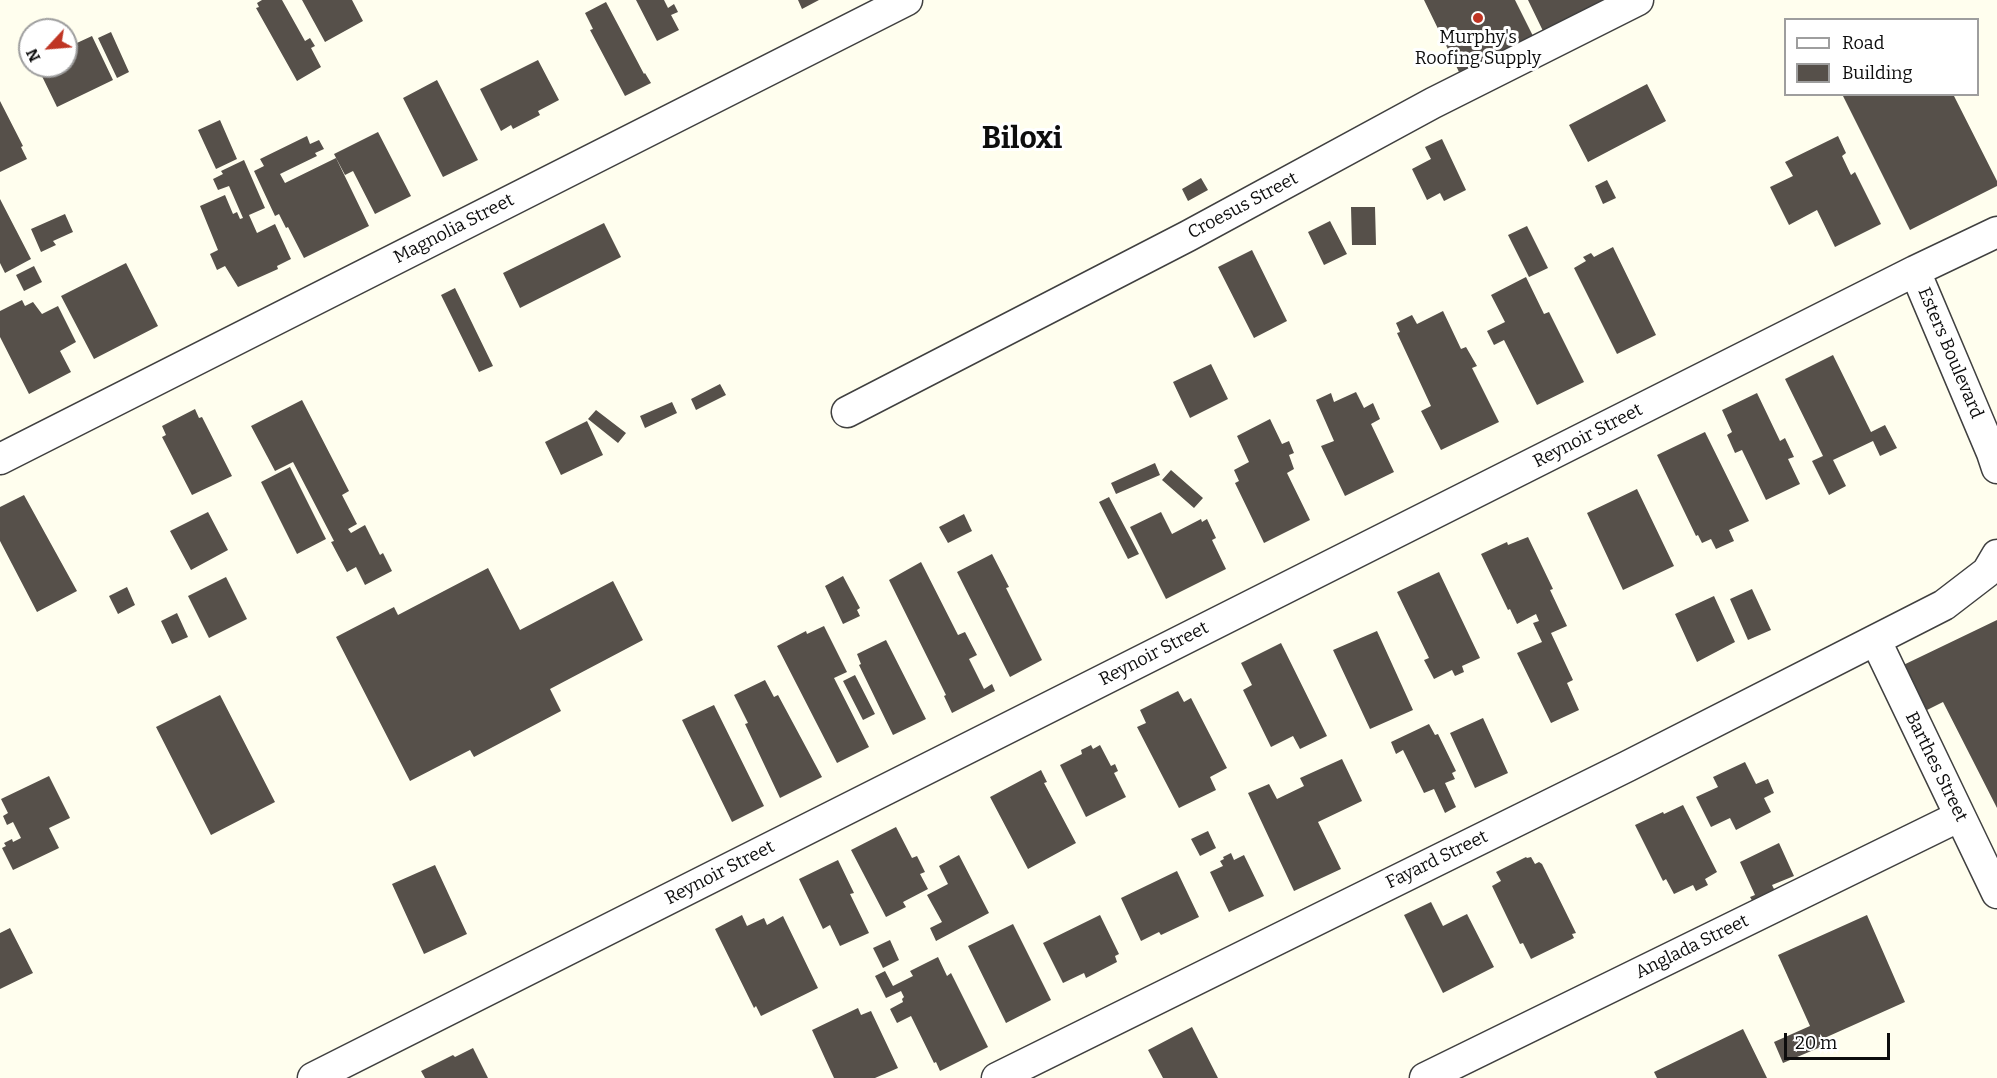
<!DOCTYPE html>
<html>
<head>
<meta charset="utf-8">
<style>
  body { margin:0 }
  #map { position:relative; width:1997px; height:1078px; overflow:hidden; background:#fffeee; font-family:Bitter,serif }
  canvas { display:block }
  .legend { position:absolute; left:1784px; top:18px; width:195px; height:78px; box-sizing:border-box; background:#fff; border:2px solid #9e9e9e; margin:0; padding:8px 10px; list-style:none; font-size:18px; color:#0d0d0d }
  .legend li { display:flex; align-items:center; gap:12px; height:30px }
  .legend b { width:30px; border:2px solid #9e9e9e }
  .north { position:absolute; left:18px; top:18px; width:60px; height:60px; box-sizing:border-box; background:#fff; border:2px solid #9e9e9e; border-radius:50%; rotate:244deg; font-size:16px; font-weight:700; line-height:24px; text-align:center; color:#0d0d0d }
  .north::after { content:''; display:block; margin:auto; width:21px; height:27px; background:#bf3524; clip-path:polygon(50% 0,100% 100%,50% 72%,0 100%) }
  .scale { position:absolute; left:1784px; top:1033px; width:106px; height:27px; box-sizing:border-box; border:3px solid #0d0d0d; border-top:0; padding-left:8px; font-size:18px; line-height:21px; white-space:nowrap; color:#0d0d0d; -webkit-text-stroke:4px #fff; paint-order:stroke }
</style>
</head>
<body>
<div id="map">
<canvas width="1997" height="1078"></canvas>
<ul class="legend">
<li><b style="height:8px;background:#fff"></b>Road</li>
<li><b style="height:16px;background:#56504a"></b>Building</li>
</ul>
<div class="north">N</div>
<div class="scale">20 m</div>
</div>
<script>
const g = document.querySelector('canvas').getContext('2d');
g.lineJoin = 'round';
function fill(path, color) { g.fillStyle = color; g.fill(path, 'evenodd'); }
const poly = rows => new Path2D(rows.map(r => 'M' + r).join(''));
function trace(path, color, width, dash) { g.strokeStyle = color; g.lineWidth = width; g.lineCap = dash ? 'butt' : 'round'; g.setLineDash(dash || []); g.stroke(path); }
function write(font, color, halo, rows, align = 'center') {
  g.font = font + ' Bitter,serif'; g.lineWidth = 6; g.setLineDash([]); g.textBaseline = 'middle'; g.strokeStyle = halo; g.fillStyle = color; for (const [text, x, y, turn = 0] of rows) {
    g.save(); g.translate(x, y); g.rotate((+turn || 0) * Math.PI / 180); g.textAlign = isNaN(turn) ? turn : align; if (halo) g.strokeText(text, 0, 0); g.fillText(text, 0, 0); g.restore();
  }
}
fill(poly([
  [262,0,282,0,305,41,310,38,315,46,311,48,321,67,297,81,256,8,259,7,257,3],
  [302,0,352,0,363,21,325,42],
  [636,0,664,0,668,8,674,4,678,12,671,15,679,30,657,41],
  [798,0,819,0,802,9],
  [1424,0,1515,0,1533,36,1459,72],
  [1528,0,1607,0,1543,31],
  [606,2,644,74,645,73,651,83,625,96,590,30,593,29,585,13],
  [111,32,129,72,117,78,98,38],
  [92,36,113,80,57,107,37,66,66,66,66,48],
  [538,60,559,100,538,111,540,115,513,129,511,125,501,131,480,89],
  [437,80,478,160,443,177,403,98],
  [1647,84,1666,121,1588,162,1569,125],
  [1842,94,1953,94,1997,181,1997,186,1910,230],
  [0,101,23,146,21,147,27,159,0,172],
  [220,120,237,159,216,169,198,130],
  [378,132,411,196,375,214,353,171,345,175,334,154],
  [307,136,310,144,319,140,324,149,315,153,317,156,280,174,285,183,336,158,369,226,304,258,288,227,286,228,279,214,275,216,254,171,264,166,260,159],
  [1838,136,1846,153,1842,156,1851,175,1855,172,1881,224,1835,247,1817,210,1789,225,1770,187,1793,176,1785,162],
  [1442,139,1466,190,1444,201,1440,193,1427,200,1412,169,1431,159,1425,147],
  [244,160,265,208,249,215,257,233,275,224,291,259,277,266,278,269,238,287,225,266,217,270,210,254,218,250,200,206,225,195,233,214,237,212,240,219,243,218,229,186,218,190,213,179,223,174,221,171],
  [1201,178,1208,190,1188,201,1182,189],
  [1607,180,1616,198,1603,204,1595,186],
  [0,199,31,259,5,273,0,263],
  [1351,207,1375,207,1376,245,1352,245],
  [65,214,73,232,53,241,56,245,41,252,31,229],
  [1330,221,1347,254,1324,265,1308,232],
  [604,223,621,257,520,308,503,273],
  [1527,226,1548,268,1529,277,1508,235],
  [1613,247,1656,335,1617,354,1574,268,1586,261,1583,257,1591,253,1594,257],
  [1252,250,1287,321,1254,338,1218,267],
  [126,263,158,326,94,359,61,296],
  [34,266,42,282,24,291,16,275],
  [1526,277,1544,314,1549,312,1584,382,1537,405,1504,340,1494,345,1487,331,1505,322,1491,295],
  [455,288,493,366,479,372,441,295],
  [22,300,25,306,33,302,42,314,58,306,76,342,60,351,71,372,29,394,0,337,0,311],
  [1443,311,1461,349,1466,347,1477,366,1472,368,1499,422,1441,450,1421,411,1431,406,1397,333,1400,332,1396,323,1412,315,1417,324],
  [1833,355,1871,432,1885,425,1897,448,1880,456,1873,441,1833,460,1846,486,1829,495,1812,461,1823,456,1785,379],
  [1211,364,1228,399,1190,418,1173,382],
  [720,384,726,395,696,410,691,399],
  [1356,392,1364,408,1373,403,1380,419,1371,424,1394,472,1345,496,1321,446,1334,441,1316,400,1331,393,1334,402],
  [1757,393,1780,441,1785,438,1794,457,1788,459,1800,484,1766,500,1742,450,1735,453,1727,435,1732,432,1722,410],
  [302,400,349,491,342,495,357,524,348,529,351,533,365,525,380,555,383,553,392,571,365,585,356,567,347,572,331,542,334,541,293,462,275,471,251,426],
  [672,402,677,413,645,428,640,416],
  [195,409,199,418,202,417,232,476,192,495,162,437,166,435,162,426],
  [596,410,626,433,618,443,588,419],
  [1270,419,1282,444,1289,441,1294,453,1289,455,1294,469,1287,473,1310,520,1264,543,1235,483,1239,481,1234,470,1249,462,1237,436],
  [587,421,603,455,561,475,545,442],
  [1705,432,1749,521,1729,530,1734,541,1716,549,1711,539,1702,543,1698,535,1696,536,1657,455],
  [1155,463,1160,475,1116,494,1111,483],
  [290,467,326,539,297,554,261,482],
  [1171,470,1203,498,1194,508,1162,480],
  [1637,489,1674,566,1623,590,1587,513],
  [24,495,77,591,37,612,0,541,0,507],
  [1109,497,1139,554,1128,559,1099,502],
  [208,512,228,550,191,570,170,531],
  [1161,512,1172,534,1201,519,1202,522,1207,519,1216,538,1212,540,1226,569,1166,599,1130,527],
  [964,514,972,531,948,543,939,527],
  [1528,537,1553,589,1550,590,1567,626,1551,633,1573,680,1567,683,1579,710,1551,723,1517,653,1542,642,1533,623,1539,621,1536,614,1517,624,1510,609,1508,610,1481,554,1507,542,1508,545],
  [992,554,1009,587,1006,588,1042,660,1010,677,957,572],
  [921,562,958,635,965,632,977,655,969,659,984,689,992,684,995,691,952,713,944,696,946,695,889,580],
  [488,568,520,630,613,581,643,640,550,689,561,711,474,757,470,750,410,781,336,637,394,607,398,615],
  [1439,572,1480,658,1462,666,1464,672,1455,676,1452,670,1434,679,1424,660,1429,658,1397,592],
  [843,576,860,608,857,610,860,616,843,624,825,586],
  [226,577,247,619,209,638,188,596],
  [127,587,135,605,118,614,109,596],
  [1752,589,1771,630,1748,640,1730,599],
  [1714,596,1735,642,1697,662,1675,614],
  [177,613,188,637,172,644,161,621],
  [1997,620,1997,808,1943,702,1917,715,1895,669],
  [824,626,847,672,834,678,869,747,837,763,777,646,806,631,807,634],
  [1377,631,1413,710,1370,729,1333,650],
  [886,640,926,719,893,735,859,665,861,664,857,654],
  [1281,643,1327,736,1300,749,1293,736,1271,747,1243,690,1252,685,1241,663],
  [855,675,875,714,863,720,843,681],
  [765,680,774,697,778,695,822,777,780,798,745,724,748,723,734,695],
  [1178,691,1184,702,1191,698,1227,768,1210,777,1216,790,1179,808,1137,727,1146,723,1140,710],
  [220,695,275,802,211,835,156,727],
  [714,705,764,806,732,822,682,720],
  [1483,718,1508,773,1475,788,1450,733],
  [1429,724,1435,735,1438,734,1456,771,1452,773,1455,779,1445,783,1456,807,1445,813,1434,789,1424,793,1403,750,1396,754,1391,742],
  [1091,745,1093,749,1100,745,1111,766,1115,764,1118,771,1114,773,1126,797,1086,817,1060,765,1082,754,1081,750],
  [1342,759,1362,801,1318,822,1341,869,1294,891,1248,793,1269,784,1277,799,1304,786,1300,778],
  [1745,762,1756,784,1768,779,1774,793,1764,798,1771,812,1736,830,1730,818,1711,827,1696,797,1718,787,1713,777],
  [1041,770,1047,782,1044,783,1076,843,1028,869,990,797],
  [49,776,70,818,49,828,59,848,13,870,2,848,6,846,4,843,12,839,13,842,21,838,13,822,7,825,3,816,8,813,1,799],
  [1683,805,1717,872,1705,879,1708,885,1696,891,1693,885,1674,894,1666,879,1663,881,1635,825,1663,812,1664,814],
  [896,827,912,858,917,856,925,872,920,874,928,889,903,902,906,907,886,917,851,850],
  [1208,831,1216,848,1200,856,1191,839],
  [1779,843,1794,876,1772,885,1776,893,1754,904,1750,897,1755,895,1740,862],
  [1231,853,1234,860,1244,855,1264,896,1229,912,1210,872,1223,866,1220,861,1224,859,1223,857],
  [959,855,989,913,936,941,930,928,942,922,927,895,948,884,939,866],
  [1526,857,1527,858,1531,857,1535,864,1539,862,1542,864,1576,933,1572,934,1574,938,1531,959,1523,943,1520,944,1492,886,1501,881,1496,872],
  [838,860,854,893,850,894,869,933,840,946,830,925,823,929,799,879],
  [435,865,467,934,424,954,392,884],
  [1177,871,1199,917,1161,935,1159,932,1141,941,1121,898],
  [1431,902,1443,926,1467,914,1494,967,1443,993,1404,915],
  [742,915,747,926,764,918,767,925,783,916,818,988,761,1016,756,1006,754,1008,715,929],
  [1100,915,1119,954,1115,956,1117,962,1086,978,1084,973,1063,983,1043,943],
  [1867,915,1905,1002,1820,1040,1823,1046,1783,1063,1774,1042,1810,1026,1778,955],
  [1013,924,1051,1000,1006,1023,968,946],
  [10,928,33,973,0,989,0,933],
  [890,940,899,960,883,968,873,948],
  [938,957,947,976,951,973,988,1047,940,1071,936,1062,934,1063,911,1016,897,1023,890,1009,903,1002,902,999,904,997,901,991,886,998,875,976,885,971,893,986,913,976,910,971],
  [858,1008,861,1015,871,1011,898,1068,875,1078,834,1078,812,1030],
  [1192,1027,1218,1078,1163,1078,1148,1050],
  [1743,1029,1767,1078,1657,1078,1654,1072],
  [473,1048,488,1078,425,1078,421,1071,453,1055,455,1057]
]), '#56504a');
const street = poly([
  [1915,271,1992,453,1997,468],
  [847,412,1188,236,1433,103,1638,0],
  [0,459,907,0],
  [1876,641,1997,893],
  [313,1078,1915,271,1997,232],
  [997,1078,1628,766,1944,605,1987,572,1997,555],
  [1425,1078,1960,816]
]);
trace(street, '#404040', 33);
trace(street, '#fff', 30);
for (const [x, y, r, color] of [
  [1478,18,6,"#bf3524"]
]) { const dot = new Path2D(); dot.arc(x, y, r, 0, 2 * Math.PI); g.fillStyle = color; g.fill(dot); trace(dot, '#fff', 2); }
write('18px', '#0d0d0d', '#fff', [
  ["Murphy's",1478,38],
  ["Roofing Supply",1478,59]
]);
write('18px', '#0d0d0d', '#fff', [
  ["Croesus Street",1243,206,-28],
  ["Magnolia Street",454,229,-27],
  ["Esters Boulevard",1950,353,67],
  ["Reynoir Street",1588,436,-27],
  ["Reynoir Street",1154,654,-27],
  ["Barthes Street",1936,767,64],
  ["Fayard Street",1437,860,-26],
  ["Reynoir Street",720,873,-27],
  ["Anglada Street",1692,947,-26]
]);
write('bold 30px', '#0d0d0d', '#fff', [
  ["Biloxi",1022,140]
]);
</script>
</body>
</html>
